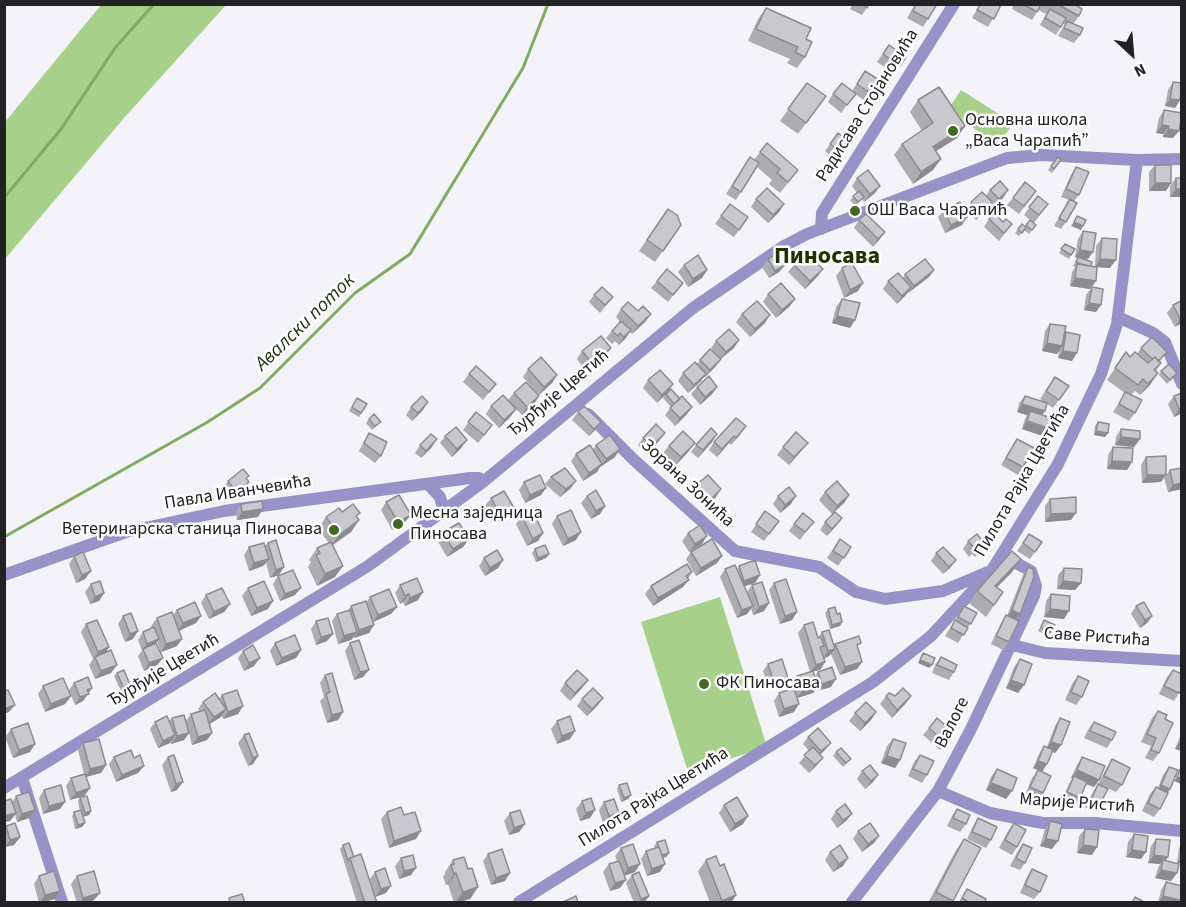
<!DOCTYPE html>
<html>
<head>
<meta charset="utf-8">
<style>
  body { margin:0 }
  #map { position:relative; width:1186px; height:907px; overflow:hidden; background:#f4f3f9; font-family:"Source Sans 3",sans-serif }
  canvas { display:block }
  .frame { position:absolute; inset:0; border:6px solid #222224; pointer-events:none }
  .north { position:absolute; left:1102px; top:24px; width:60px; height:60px; -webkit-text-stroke:4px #fff; paint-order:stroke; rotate:154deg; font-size:16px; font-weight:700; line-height:24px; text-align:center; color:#222224 }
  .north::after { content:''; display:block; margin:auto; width:21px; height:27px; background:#222224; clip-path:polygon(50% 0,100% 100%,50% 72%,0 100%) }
</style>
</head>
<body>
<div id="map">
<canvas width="1186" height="907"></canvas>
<div class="frame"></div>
<div class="north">N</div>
</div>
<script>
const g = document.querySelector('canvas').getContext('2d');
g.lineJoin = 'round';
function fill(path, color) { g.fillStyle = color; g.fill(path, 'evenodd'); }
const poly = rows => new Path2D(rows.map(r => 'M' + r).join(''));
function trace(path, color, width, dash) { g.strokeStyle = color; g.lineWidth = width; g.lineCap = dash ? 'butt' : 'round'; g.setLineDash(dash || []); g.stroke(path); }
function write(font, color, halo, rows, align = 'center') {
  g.font = font + ' "Source Sans 3",sans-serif'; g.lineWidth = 5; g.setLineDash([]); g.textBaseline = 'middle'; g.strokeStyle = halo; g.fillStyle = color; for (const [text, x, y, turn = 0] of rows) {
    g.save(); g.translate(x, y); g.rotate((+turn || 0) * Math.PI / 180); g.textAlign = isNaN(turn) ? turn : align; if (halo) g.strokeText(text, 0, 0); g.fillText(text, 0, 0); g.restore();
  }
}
fill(poly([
  [101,5,226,5,124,118,5,259,5,122],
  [961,90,1013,123,999,145,947,111],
  [720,597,767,747,688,772,641,622]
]), '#a7d08b');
trace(poly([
  [4,198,61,129,115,48,154,4],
  [4,537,206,423,260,388,355,293,410,254,523,68,548,4]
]), '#80ab61', 3);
trace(poly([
  [821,229,822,213,954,4],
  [1118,317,1153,333,1165,342,1182,384],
  [588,414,634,460,735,551,819,567,856,592,885,599,943,591,988,572],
  [428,484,440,497,444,511],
  [4,575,126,532,224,511,470,478,479,478,483,482],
  [1012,645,1045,653,1182,661],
  [22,778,62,902],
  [4,788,368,566,483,482,693,308,784,246,807,234,1007,158,1041,155,1137,160,1182,159],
  [938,791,990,813,1043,823,1095,823,1182,831],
  [519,902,873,682,931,636,992,570,1058,464,1101,374,1117,324,1137,160],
  [852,902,938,791,971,729,1034,596,1036,586,1031,571,1003,556]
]), '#9792c7', 12);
fill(poly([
  [853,4,869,4,862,15,850,9],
  [915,4,937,4,923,27,907,18],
  [980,4,1002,4,988,27,972,18],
  [1014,4,1074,4,1079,16,1073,24,1080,35,1074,43,1058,36,1065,24,1063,23,1056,35,1040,25,1046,14,1038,10,1032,20,1012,9],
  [766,8,806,39,805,57,797,68,787,63,790,59,748,41,758,19],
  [889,45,906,57,894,73,877,62],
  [865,71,879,80,865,101,855,94,841,113,828,102,833,94,852,91],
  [1173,82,1182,83,1182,97,1180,100,1175,108,1165,106,1168,90],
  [807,83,826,96,798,134,780,121],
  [918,100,965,126,957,138,936,151,933,170,913,184,894,155,902,144,922,131,910,112],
  [1164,110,1173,138,1163,137,1163,134,1156,133,1159,118],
  [838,133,851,143,837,161,825,151],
  [760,152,798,170,780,193,769,184,772,180,757,167,736,200,726,194,750,157,754,160],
  [1058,157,1061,160,1052,173,1048,170],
  [1155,165,1171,183,1166,191,1149,191,1149,172],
  [1076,167,1079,195,1074,201,1066,222,1061,229,1054,226,1069,200,1061,197,1071,175],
  [857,178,875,193,864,202,862,199,855,206,850,200,857,193,852,186],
  [1176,178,1182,178,1182,197,1170,197,1170,186],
  [990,190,1008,190,1003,198,994,207,991,204,986,210,976,220,966,210,971,202,986,196],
  [1038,196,1048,204,1034,223,1024,215],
  [1013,198,1031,198,1019,214,1007,205],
  [756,199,784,204,779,212,768,223,751,207],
  [730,204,748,217,734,237,715,224],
  [668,209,681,225,655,262,639,251],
  [944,210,967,217,962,225,945,233,938,217],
  [989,219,1003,222,1012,224,999,241,984,227],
  [859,220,885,232,879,240,873,247,854,228],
  [1030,220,1036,225,1029,234,1024,230,1019,236,1015,233,1022,224,1025,226],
  [1083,231,1093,252,1088,259,1083,259,1091,266,1095,266,1096,246,1102,238,1110,268,1097,267,1096,281,1090,289,1070,286,1072,272,1075,267,1073,266,1078,258,1075,257,1078,239],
  [1065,244,1071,255,1069,259,1059,253],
  [768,259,785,265,779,272,769,278,762,267],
  [684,265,707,270,702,278,688,287,678,272],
  [794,265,823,269,817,277,805,289,788,272],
  [842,268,858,291,844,298,836,276],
  [934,270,929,277,908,293,908,292,897,304,883,289,888,281,903,278,905,274],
  [657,281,683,283,668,302,651,288],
  [1092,287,1096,312,1084,310,1086,295],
  [768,294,795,299,789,307,776,318,763,302],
  [594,295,613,297,600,313,589,302],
  [842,299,855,320,850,328,832,323,836,307],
  [1173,305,1182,318,1175,327,1167,313],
  [621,309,651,314,645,322,632,334,630,332,619,345,615,341,612,344,606,338,612,331,620,322,616,317],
  [742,314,765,323,750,337,736,322],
  [1050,324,1064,336,1066,332,1072,361,1058,358,1059,351,1057,354,1042,351,1045,331],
  [739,340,734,348,721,359,715,367,705,377,704,377,701,381,688,393,678,381,683,373,697,364,700,360,717,356,711,348,716,341],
  [611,348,606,355,586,371,577,359,582,351],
  [1141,348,1162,359,1159,362,1161,363,1156,371,1150,385,1140,395,1135,391,1131,395,1135,413,1129,421,1113,412,1125,393,1107,380,1126,352,1130,357,1137,354],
  [528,369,557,375,552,383,539,395,523,377],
  [1161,371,1177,373,1167,384,1159,375],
  [469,374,496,384,483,400,463,382],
  [1055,377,1069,386,1053,408,1047,404,1042,415,1054,430,1049,438,1022,429,1025,419,1027,415,1017,412,1019,403,1025,396,1044,402,1040,399],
  [648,380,673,384,668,392,692,407,687,414,675,426,665,415,671,407,663,398,665,395,657,403,643,388],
  [697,387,717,387,712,394,700,405,691,394],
  [514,393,539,396,534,404,522,415,516,409,511,416,499,428,486,414,491,406,508,400],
  [1182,393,1182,413,1174,417,1168,404,1174,396],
  [357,398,367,404,359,417,349,411],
  [411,407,423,410,412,421,406,415],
  [476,412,487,432,478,443,463,430],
  [578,412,595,430,589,436,572,420],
  [369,419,378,425,372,430,366,423],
  [1098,422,1108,433,1105,437,1094,435,1095,426],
  [1121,429,1140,439,1134,447,1115,445,1116,437],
  [369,433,381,456,375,463,359,451,364,441],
  [741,434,731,445,729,443,717,457,709,450,714,442],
  [445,436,462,447,452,457,440,443],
  [643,438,659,441,646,454,638,445],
  [1017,439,1023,467,1018,475,1001,465],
  [712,442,698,458,691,452,696,445],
  [420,445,432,447,421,458,415,453],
  [596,445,615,457,600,467,597,472,583,481,571,461,576,454,593,450],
  [669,446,689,451,676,465,663,453],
  [783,447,802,450,789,465,777,455],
  [1113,447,1132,462,1127,470,1107,469,1108,455],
  [1146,457,1161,482,1142,483,1141,465],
  [1182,468,1182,489,1168,492,1164,478,1170,470],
  [551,477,576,481,570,489,560,497,545,484],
  [228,481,249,482,244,489,231,500,222,489],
  [524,482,546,488,541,495,525,503,519,490],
  [695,486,716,497,704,508,690,493],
  [825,492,849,495,844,503,832,514,819,500],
  [587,496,605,506,600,514,591,519,581,503],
  [778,496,791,504,780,513,773,504],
  [491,498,514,508,509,516,495,523,485,506],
  [1050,499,1076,513,1071,520,1045,522,1045,506],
  [386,502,405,522,392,530,381,510],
  [241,504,258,517,237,520,236,512],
  [765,511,779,521,764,541,751,532],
  [342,512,357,518,359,520,351,532,333,545,335,577,317,586,308,567,311,562,309,560,317,548,329,543,318,529,326,517],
  [522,516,543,533,538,541,527,546,516,524],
  [557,516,576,540,563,546,552,524],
  [842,518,836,526,827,536,820,530,825,522],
  [794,524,808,529,800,540,789,531],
  [443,532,469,539,463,547,447,557,437,540],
  [688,533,702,544,689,552,682,541],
  [1029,534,1042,542,1030,559,1017,551],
  [840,539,851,547,838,566,827,558],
  [968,541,985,544,980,552,975,557,972,554,969,557,963,549],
  [268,543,279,575,270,578,266,563,263,566,249,571,244,555,249,547,265,546],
  [535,549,546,558,536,562,532,553],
  [691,552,722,556,717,563,696,576,686,559],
  [936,553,950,568,943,574,931,561],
  [74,556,85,579,76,583,69,564],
  [484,558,503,560,498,568,485,576,479,566],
  [739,566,760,575,755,583,744,586,747,592,752,585,769,603,764,611,753,615,751,608,747,614,737,618,720,577,725,569,737,569],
  [1028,567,1016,620,1009,642,1003,650,991,644,1001,623,1006,615,1007,616,1023,575],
  [1064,568,1081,583,1075,590,1057,589,1058,575],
  [1013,571,997,587,1003,592,986,617,969,603,977,591],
  [692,572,683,587,653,606,645,594,651,586],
  [278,576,295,595,280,601,273,584],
  [774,583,797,612,792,620,780,624,769,590],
  [91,584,104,593,99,601,90,604,85,592],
  [400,585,418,600,405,606,403,602,400,604,395,593],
  [248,588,268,609,251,616,242,596],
  [1051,594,1064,619,1044,617,1046,601],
  [206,595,230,604,224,612,209,619,201,603],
  [370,597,397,607,391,614,373,622,369,633,354,638,354,637,351,640,338,644,332,621,337,614,348,611,351,606,367,602],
  [964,606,977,613,958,643,945,636],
  [1136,606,1152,616,1147,623,1140,628,1131,614],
  [828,609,837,614,842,622,840,626,830,629,825,613],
  [177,610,201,616,196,623,179,631,182,639,177,646,161,652,157,641,156,643,163,658,157,665,144,671,138,656,142,651,138,640,143,632,152,628,151,626,157,618,173,615],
  [123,616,133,639,125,642,118,624],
  [1044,620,1051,632,1048,636,1038,631],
  [316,621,327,641,316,645,311,629],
  [86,624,109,647,105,653,111,673,95,679,89,665,93,659,81,632],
  [804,625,818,638,822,632,834,646,835,644,858,648,862,662,857,669,840,675,831,654,829,656,824,658,825,662,820,670,813,671,815,676,818,672,831,687,817,691,816,689,813,693,797,698,794,712,779,717,774,701,779,693,794,689,792,683,797,676,810,672,798,633],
  [275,643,301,650,296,658,276,666,270,651],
  [350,643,363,677,354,680,345,651],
  [243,651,254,666,244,671,238,658],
  [941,657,954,672,949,680,932,673,935,665],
  [1020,659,1024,685,1018,693,1006,688,1014,667],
  [768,664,783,685,769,690,763,671],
  [1173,670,1179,693,1174,701,1159,694,1167,677],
  [117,673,130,685,127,689,121,691,114,676],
  [325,675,343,712,338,720,327,723,320,701,324,697,320,683],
  [1078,676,1082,697,1076,705,1065,700,1072,684],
  [588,680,582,688,570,701,560,691,565,683],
  [74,683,92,688,83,701,75,705,69,690],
  [43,686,71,696,65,704,45,712,38,694],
  [222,695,243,706,238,714,223,719,222,716,210,724,212,733,207,740,192,745,189,733,184,740,171,744,171,742,170,743,158,748,150,729,155,722,169,721,172,718,186,721,191,714,199,711,198,709,203,702,219,699],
  [886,696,906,703,892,718,880,704],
  [582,699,598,705,587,716,577,706],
  [1158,711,1165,719,1159,753,1153,761,1145,758,1151,746,1141,742,1152,718],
  [876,712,871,720,860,731,849,721,855,713],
  [1060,718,1061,745,1055,753,1053,752,1042,772,1043,793,1037,801,1025,795,1032,778,1038,770,1033,768,1039,754,1044,746,1047,747,1055,726],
  [557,721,570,739,557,744,551,729],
  [1094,722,1112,740,1107,748,1084,738,1088,730],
  [929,728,948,740,940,750,923,735],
  [11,729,30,752,13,758,5,737],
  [1182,732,1182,751,1175,749],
  [244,735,258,756,253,764,248,766,238,743],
  [808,737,825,750,820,755,817,765,809,773,799,763,809,751,803,744],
  [893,739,900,760,895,768,881,763,887,746],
  [83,743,106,765,101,773,86,777,90,788,84,796,91,811,89,815,83,817,85,823,82,827,75,829,72,816,74,812,80,811,78,801,80,797,70,800,66,786,71,778,84,774,78,750],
  [836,752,851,759,843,767,833,756],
  [174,755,177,790,171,792,162,765,168,757],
  [920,755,927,775,922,783,908,776,914,762],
  [114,757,134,758,144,766,138,773,116,782,109,764],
  [1082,757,1099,780,1094,787,1086,784,1080,798,1075,806,1062,800,1069,784,1073,778,1071,778,1077,765],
  [1112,759,1122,785,1116,792,1098,784,1107,767],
  [1169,767,1170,789,1160,809,1154,817,1142,811,1150,794,1156,787,1158,788,1163,775],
  [997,769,1006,799,986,790,991,777],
  [862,771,873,782,865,789,857,779],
  [1098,784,1100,804,1095,812,1085,807,1093,792],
  [619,785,631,795,628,799,621,802,617,789],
  [44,790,65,802,60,809,43,814,39,798],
  [16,796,29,818,17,822,15,815,10,821,4,822,4,801,12,802],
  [582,801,595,810,590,818,580,821,576,809],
  [604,802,614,820,603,824,599,810],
  [724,805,743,824,730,832,719,813],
  [957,809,966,824,960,832,947,826,952,816],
  [836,811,852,814,846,821,837,828,831,819],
  [387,812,404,815,416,839,389,848,381,819],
  [510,813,525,824,519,832,509,835,504,821],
  [978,818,991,840,986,848,967,839,973,826],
  [1050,821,1052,849,1040,846,1045,829],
  [1014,823,1017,847,1012,855,999,848,1008,831],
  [6,826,20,837,14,845,5,847,4,828],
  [1085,829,1092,855,1077,853,1079,836],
  [858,831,874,843,862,852,853,839],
  [1134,834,1141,859,1126,857,1128,842],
  [964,839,981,848,952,903,928,903,956,850],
  [1156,839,1166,861,1171,881,1155,878,1158,868,1160,864,1148,863,1151,846],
  [657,842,669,853,666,857,663,858,660,872,647,876,641,859,646,851,655,848,654,846],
  [1023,844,1025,863,1020,870,1010,866,1018,851],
  [1182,844,1182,863,1177,863,1179,848],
  [343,845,354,857,377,903,357,903,340,849],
  [621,848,635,872,624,876,620,888,610,891,603,872,609,864,617,861,615,856],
  [830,852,843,866,833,872,825,860],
  [488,854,505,881,491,885,483,861],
  [401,858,416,868,411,875,399,879,395,866],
  [453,860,468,869,478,887,470,899,458,903,454,903,448,884,446,885,443,877,445,874,445,872],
  [706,860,720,866,736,895,731,903,710,903,698,871],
  [1032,869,1040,892,1034,899,1020,893,1027,877],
  [375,872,386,893,375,897,370,879],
  [632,875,649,896,644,903,634,903,626,883],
  [39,876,60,891,55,899,39,903,34,884],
  [77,876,94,900,87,903,77,903,71,884],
  [1166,882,1180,900,1179,903,1158,903,1161,890],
  [967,889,984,903,958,903]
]), '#acacb1');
fill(poly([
  [1170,99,1180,100,1175,108,1165,106],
  [1162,125,1169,126,1163,134,1156,133],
  [965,126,957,138,925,158,933,147],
  [1168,129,1179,131,1173,138,1163,137],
  [941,159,933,170,913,184,921,172],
  [1155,183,1171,183,1166,191,1149,191],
  [880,186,875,193,864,202,870,194],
  [1176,189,1182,189,1182,197,1170,197],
  [1008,190,1003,198,994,207,999,199],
  [992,202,986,210,976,220,981,213],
  [784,204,779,212,768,223,773,215],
  [967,217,962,225,945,233,951,225],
  [1074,222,1083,226,1081,230,1071,226],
  [885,232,879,240,873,247,878,239],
  [1080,250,1093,252,1088,259,1075,257],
  [1100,259,1116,260,1110,268,1095,267],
  [785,265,779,272,769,278,775,271],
  [823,269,817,277,805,289,810,281],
  [707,270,702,278,688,287,693,279],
  [934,270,929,277,908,293,914,286],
  [1075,278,1096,281,1090,289,1070,286],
  [863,283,858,291,844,298,850,290],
  [911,287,906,295,897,304,902,296],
  [795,299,789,307,776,318,782,310],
  [1089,303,1101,305,1096,312,1084,310],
  [651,314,645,322,632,334,638,326],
  [770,315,765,323,750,337,755,329],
  [837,316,855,320,850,328,832,323],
  [1182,318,1182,323,1175,327,1180,319],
  [631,330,626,338,619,345,624,337],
  [739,340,734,348,720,359,726,352],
  [1047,343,1062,346,1057,354,1042,351],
  [611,348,606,355,586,371,592,363],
  [1063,351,1077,353,1072,361,1058,358],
  [721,359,715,367,705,377,710,370],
  [1158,373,1150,385,1140,395,1148,384],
  [706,374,701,381,688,393,694,385],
  [557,375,552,383,539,395,544,387],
  [673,384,668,392,657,403,662,395],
  [717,387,712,394,700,405,705,397],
  [539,396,534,404,522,415,527,407],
  [428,402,423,410,412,421,418,413],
  [1022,404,1045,411,1040,419,1030,411,1027,415,1017,412],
  [692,407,687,414,675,426,680,418],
  [1182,408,1182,413,1174,417,1179,409],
  [516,409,511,416,499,428,504,420],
  [1027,421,1054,430,1049,438,1022,429],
  [601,422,595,430,589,436,594,429],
  [1096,431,1108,433,1105,437,1094,435],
  [665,433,659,441,646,454,652,446],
  [717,434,712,442,698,458,703,450],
  [734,436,729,443,717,457,722,449],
  [1121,437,1140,439,1134,447,1115,445],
  [437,439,432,447,421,458,426,451],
  [467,440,462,447,452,457,457,449],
  [695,443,689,451,676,465,681,457],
  [808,443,802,450,789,465,794,457],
  [620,449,615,457,600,467,606,459],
  [1112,461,1132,462,1127,470,1107,469],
  [602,464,597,472,583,481,589,473],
  [1147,475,1166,475,1161,482,1142,483],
  [576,481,570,489,560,497,566,489],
  [249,482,244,489,231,500,237,492],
  [1182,483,1182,489,1168,492,1173,485],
  [546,488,541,495,525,503,530,495],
  [721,489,716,497,704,508,709,501],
  [849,495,844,503,832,514,837,506],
  [796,496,791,504,780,513,785,505],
  [605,506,600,514,591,519,596,511],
  [514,508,509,516,495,523,501,516],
  [263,509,258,517,237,520,242,512],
  [1076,513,1071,520,1045,522,1051,514],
  [411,515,405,522,392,530,398,522],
  [842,518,836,526,827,536,832,529],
  [359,520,351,532,331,546,339,535],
  [581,532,576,540,563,546,568,539],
  [543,533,538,541,527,546,533,539],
  [707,536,702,544,689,552,695,544],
  [469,539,463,547,447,557,453,549],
  [985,544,980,552,975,557,980,549],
  [549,554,546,558,536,562,538,558],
  [722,556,717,563,696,576,701,568],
  [269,559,263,566,249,571,254,563],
  [1021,559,1013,571,987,597,995,586],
  [503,560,498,568,485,576,490,568],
  [956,560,950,568,943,574,949,567],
  [343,566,335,577,317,586,325,574],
  [284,567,279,575,270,578,276,570],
  [91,571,85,579,76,583,82,575],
  [760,575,755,583,739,588,744,581],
  [689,580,683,587,653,606,658,598],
  [1063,581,1081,583,1075,590,1057,589],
  [301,588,295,595,280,601,285,594],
  [423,592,418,600,405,606,410,598],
  [104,593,99,601,90,604,95,597],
  [409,594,403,602,400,604,405,596],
  [273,601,268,609,251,616,257,608],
  [769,603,764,611,753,615,759,607],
  [230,604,224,612,209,619,214,612],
  [753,606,747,614,737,618,742,610],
  [397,607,391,614,373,622,378,615],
  [1050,609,1069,611,1064,619,1044,617],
  [1012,610,1020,614,1015,621,1006,618],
  [797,612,792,620,780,624,785,616],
  [201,616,196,623,178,631,183,623],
  [1152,616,1147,623,1140,628,1145,620],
  [842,622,840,626,830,629,832,625],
  [374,625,369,633,354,638,359,630],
  [138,631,133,639,125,642,130,634],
  [357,632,351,640,338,644,344,636],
  [333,634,327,641,316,645,321,637],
  [159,639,153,647,143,649,147,644],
  [182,639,177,646,161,652,166,644],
  [109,647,104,655,95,657,93,659,98,652],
  [835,649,829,656,823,659,828,651],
  [301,650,296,658,276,666,282,658],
  [163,658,157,665,144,671,149,663],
  [260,658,254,666,244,671,249,663],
  [920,660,932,665,929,668,918,663],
  [825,662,820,670,811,672,816,665],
  [862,662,857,669,840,675,845,667],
  [117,665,111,673,95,679,101,671],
  [369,670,363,677,354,680,360,672],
  [788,678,783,685,769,690,774,682],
  [836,679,831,687,817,691,822,684],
  [588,680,582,688,570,701,575,693],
  [1011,680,1024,685,1018,693,1006,688],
  [130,685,127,689,121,691,123,687],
  [818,686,813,693,797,698,802,691],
  [92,688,83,701,75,705,80,697,87,690],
  [71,696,65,704,45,712,51,704],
  [911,696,906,703,892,718,897,710],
  [603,698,598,705,587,716,592,709],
  [799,704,794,712,779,717,784,709],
  [15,705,9,712,4,714,4,709],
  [243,706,238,714,223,719,228,712],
  [226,709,221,717,208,725,214,717],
  [343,712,338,720,327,723,332,715],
  [876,712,871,720,860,731,865,723],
  [575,731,570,739,557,744,562,736],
  [189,733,184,740,171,744,177,736],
  [212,733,207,740,192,745,198,737],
  [175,735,170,743,158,748,163,741],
  [1180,741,1182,742,1182,751,1175,749],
  [1051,742,1061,745,1055,753,1046,749],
  [831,743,825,750,815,759,821,751],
  [35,744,30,752,13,758,19,750],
  [258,756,253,764,248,766,253,758],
  [887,756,900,760,895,768,881,763],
  [823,758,817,765,809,773,815,765],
  [1038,761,1047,764,1042,772,1033,768],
  [106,765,101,773,85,777,90,769],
  [144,766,138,773,116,782,122,775],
  [1077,770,1099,780,1094,787,1071,778],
  [878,775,873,782,865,789,871,781],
  [1177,777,1182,779,1181,784,1174,781],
  [183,782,177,790,171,792,176,784],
  [991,783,1012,791,1006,799,986,790],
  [1161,785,1170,789,1165,796,1156,793],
  [90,788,84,796,70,800,76,793],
  [631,795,628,799,621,802,624,798],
  [65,802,60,809,43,814,49,806],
  [35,810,29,818,17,822,22,814],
  [595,810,590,818,580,821,586,813],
  [91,811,89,815,82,817,85,813],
  [16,813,10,821,4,822,4,816],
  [619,813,614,820,603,824,609,816],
  [852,814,846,821,837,828,843,820],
  [748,816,743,824,730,832,735,824],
  [85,823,82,827,75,829,78,825],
  [525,824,519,832,509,835,514,828],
  [421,831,416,839,389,848,394,841],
  [879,836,874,843,862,852,868,844],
  [20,837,14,845,5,847,10,840],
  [1046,839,1058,841,1052,849,1040,846],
  [1083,845,1097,847,1092,855,1077,853],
  [1132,850,1146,852,1141,859,1126,857],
  [669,853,666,857,658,859,661,855],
  [1154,855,1168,857,1163,865,1163,860,1160,864,1148,863],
  [1182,856,1182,863,1177,863],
  [848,858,843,866,833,872,839,864],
  [640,864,635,872,623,876,628,868],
  [665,864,660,872,647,876,652,869],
  [416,868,411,875,399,879,404,871],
  [1161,870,1177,873,1171,881,1155,878],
  [456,873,448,884,446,885,454,874],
  [510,873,505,881,491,885,496,878],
  [626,880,620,888,610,891,615,883],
  [391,886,386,893,375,897,381,889],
  [478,887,470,899,455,903,463,892],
  [60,891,55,899,40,903,45,895],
  [100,893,94,900,87,903,80,903,83,898],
  [736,895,731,903,721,903,722,901],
  [649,896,644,903,639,903,641,899],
  [1163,896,1180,900,1179,903,1158,903]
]), '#8c8c90');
const building = poly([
  [861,4,869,4,867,8,861,4],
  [916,4,937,4,928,19,913,11,916,4],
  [981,4,1000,4,1001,5,994,19,977,10,981,4],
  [1023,4,1041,4,1037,12,1023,4],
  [1057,4,1074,4,1082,9,1079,16,1057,4],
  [766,8,811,28,806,39,812,42,805,57,795,52,798,47,756,29,766,8],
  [1050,9,1066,18,1061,27,1045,18,1050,9],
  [1067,21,1083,28,1080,35,1064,28,1067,21],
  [889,45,906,57,900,66,883,54,889,45],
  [865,71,879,80,870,93,857,84,865,71],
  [1173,82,1182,83,1180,100,1170,99,1173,82],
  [807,83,826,96,806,123,788,109,807,83],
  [842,83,856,94,847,105,833,94,842,83],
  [939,87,965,126,933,147,941,159,921,172,902,144,933,123,918,100,939,87],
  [1164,110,1182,113,1179,131,1168,129,1169,126,1162,125,1164,110],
  [838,133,851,143,842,153,830,144,838,133],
  [767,143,798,170,788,182,777,173,780,169,760,152,767,143],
  [750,157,759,163,741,192,732,186,750,157],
  [1058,157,1061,160,1054,169,1051,166,1058,157],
  [1155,165,1171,165,1171,183,1155,183,1155,165],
  [1076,167,1089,172,1079,195,1066,189,1076,167],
  [868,170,880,186,870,194,857,178,868,170],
  [1176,178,1182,178,1182,189,1176,189,1176,178],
  [1000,181,1008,190,999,199,990,190,1000,181],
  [1025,182,1036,191,1024,206,1013,198,1025,182],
  [767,188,784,204,773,215,756,199,767,188],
  [859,191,864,197,858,202,853,196,859,191],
  [982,192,992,202,981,213,971,202,982,192],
  [1038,196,1048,204,1039,215,1029,207,1038,196],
  [1070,199,1077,203,1066,222,1059,218,1070,199],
  [960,202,967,217,951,225,944,210,960,202],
  [730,204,748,217,739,230,721,216,730,204],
  [668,209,677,215,681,225,663,251,647,240,668,209],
  [866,214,885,232,878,239,859,220,866,214],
  [995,214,1003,222,1006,219,1012,224,1004,233,989,219,995,214],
  [1077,216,1086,220,1083,226,1074,222,1077,216],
  [1030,220,1036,225,1032,230,1026,225,1030,220],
  [1022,224,1026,227,1022,233,1018,229,1022,224],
  [1083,231,1096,233,1093,252,1080,250,1083,231],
  [1102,238,1117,239,1116,260,1100,259,1102,238],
  [1065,244,1075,249,1071,255,1061,249,1065,244],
  [778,253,785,265,775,271,768,259,778,253],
  [806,253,823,269,810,281,794,265,806,253],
  [698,255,707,270,693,279,684,265,698,255],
  [1078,257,1092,262,1091,266,1081,264,1076,262,1078,257],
  [925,259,934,270,914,286,905,274,925,259],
  [852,263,863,283,850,290,842,268,852,263],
  [1077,264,1097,267,1096,281,1075,278,1077,264],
  [667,269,683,283,673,295,657,281,667,269],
  [898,273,911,287,902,296,888,281,898,273],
  [781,283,795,299,782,310,768,294,781,283],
  [602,287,613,297,605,305,594,295,602,287],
  [1092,287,1103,289,1101,305,1089,303,1092,287],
  [842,299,860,303,855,320,837,316,842,299],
  [757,301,770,315,755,329,742,314,757,301],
  [1181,301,1182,318,1180,319,1173,305,1181,301],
  [628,302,638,311,643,306,651,314,638,326,621,309,628,302],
  [621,321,631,330,624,337,620,333,618,336,612,331,621,321],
  [1050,324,1066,326,1062,346,1047,343,1050,324],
  [729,329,739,340,726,352,716,341,729,329],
  [1066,332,1080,335,1077,353,1063,351,1066,332],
  [601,336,611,348,592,363,582,351,601,336],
  [1152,337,1167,352,1158,361,1155,357,1152,359,1141,348,1152,337],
  [710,349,721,359,710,370,700,360,710,349],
  [1126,352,1130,357,1135,352,1148,363,1155,357,1161,363,1154,370,1158,373,1148,384,1143,379,1138,385,1115,368,1126,352],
  [541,357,557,375,544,387,528,369,541,357],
  [695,362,706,374,694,385,683,373,695,362],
  [1169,364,1177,373,1170,380,1161,371,1169,364],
  [476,366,496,384,489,392,469,374,476,366],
  [660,370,673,384,662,395,648,380,660,370],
  [709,376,717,387,705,397,697,387,709,376],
  [1055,377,1069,386,1059,400,1046,391,1055,377],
  [526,382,539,396,527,407,514,393,526,382],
  [671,389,680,399,674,404,666,394,671,389],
  [1125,392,1142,400,1135,413,1119,404,1125,392],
  [1182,393,1182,408,1179,409,1174,396,1182,393],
  [503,395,516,409,504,420,491,406,503,395],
  [422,396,428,402,418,413,411,407,422,396],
  [682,396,692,407,680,418,670,408,682,396],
  [1025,396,1047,403,1045,411,1022,404,1025,396],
  [357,398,367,404,361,413,352,407,357,398],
  [584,406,601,422,594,429,578,412,584,406],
  [1030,411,1058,420,1054,430,1027,421,1030,411],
  [476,412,492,425,484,435,468,422,476,412],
  [374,414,381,422,375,426,369,419,374,414],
  [736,418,746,426,736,438,734,436,722,449,714,442,736,418],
  [1098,422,1109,424,1108,433,1096,431,1098,422],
  [656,424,665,433,652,446,643,438,656,424],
  [456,427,467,440,457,449,445,436,456,427],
  [711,428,717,434,703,450,696,445,711,428],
  [1121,429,1140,431,1140,439,1121,437,1121,429],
  [683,431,695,443,681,457,669,446,683,431],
  [796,432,808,443,794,457,783,447,796,432],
  [369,433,387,442,381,456,364,443,369,433],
  [431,434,437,439,426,451,420,445,431,434],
  [610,435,620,449,606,459,596,445,610,435],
  [1017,439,1034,448,1023,467,1006,458,1017,439],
  [590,445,602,464,589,473,576,454,590,445],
  [1113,447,1133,448,1132,462,1112,461,1113,447],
  [1166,456,1166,475,1147,475,1146,457,1166,456],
  [565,468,576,481,566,489,551,477,565,468],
  [1182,468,1182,483,1173,485,1170,470,1182,468],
  [243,469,249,476,246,478,249,482,237,492,228,481,243,469],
  [540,475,546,488,530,495,524,482,540,475],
  [708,475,721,489,709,501,695,486,708,475],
  [837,481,849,495,837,506,825,492,837,481],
  [789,487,796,496,785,505,778,496,789,487],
  [596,490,605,506,596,511,587,496,596,490],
  [504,491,514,508,501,516,491,498,504,491],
  [399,495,411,515,398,522,386,502,399,495],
  [1076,497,1076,513,1051,514,1050,499,1076,497],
  [262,501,263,509,242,512,241,504,262,501],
  [353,504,360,513,356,516,359,520,339,535,326,517,339,508,342,512,353,504],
  [571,510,581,532,568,539,557,516,571,510],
  [533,511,543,533,533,539,522,516,533,511],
  [765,511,779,521,769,534,756,524,765,511],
  [835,512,842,518,832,529,825,522,835,512],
  [803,513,814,522,805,532,794,524,803,513],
  [459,523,469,539,453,549,443,532,459,523],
  [700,525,707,536,695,544,688,533,700,525],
  [977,534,985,544,980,549,978,546,975,549,968,541,977,534],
  [1029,534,1042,542,1035,552,1023,543,1029,534],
  [712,539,722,556,701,568,691,552,712,539],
  [840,539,851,547,844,558,833,551,840,539],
  [276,540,284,567,276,570,268,543,276,540],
  [331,542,343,566,325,574,316,555,320,553,317,548,331,542],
  [264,543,269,559,254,563,249,547,264,543],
  [545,545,549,554,538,558,535,549,545,545],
  [943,547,956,560,949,567,936,553,943,547],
  [497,550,503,560,490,568,484,558,497,550],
  [1012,551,1021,559,995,586,1003,592,994,605,977,591,1012,551],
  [83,552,91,571,82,575,74,556,83,552],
  [755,560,760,575,744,581,739,566,755,560],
  [687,564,692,572,686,576,689,580,658,598,651,586,687,564],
  [735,565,753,606,742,610,725,569,735,565],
  [1028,567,1033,569,1034,577,1020,614,1012,610,1028,567],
  [1064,568,1082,569,1081,583,1063,581,1064,568],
  [293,570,301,588,285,594,278,576,293,570],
  [417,578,423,592,410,598,409,594,405,596,400,585,417,578],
  [786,579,797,612,785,616,774,583,786,579],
  [100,581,104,593,95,597,91,584,100,581],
  [264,581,273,601,257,608,248,588,264,581],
  [762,582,769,603,759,607,752,585,762,582],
  [222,588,230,604,214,612,206,595,222,588],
  [389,589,397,607,378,615,370,597,389,589],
  [1051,594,1070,596,1069,611,1050,609,1051,594],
  [366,601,374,625,359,630,351,606,366,601],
  [195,602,201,616,183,623,177,610,195,602],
  [1144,602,1152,616,1145,620,1136,606,1144,602],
  [964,606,977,613,971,624,958,617,964,606],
  [835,607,837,614,840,613,842,622,832,625,828,609,835,607],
  [350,610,357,632,344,636,337,614,350,610],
  [172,612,182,639,166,644,157,618,172,612],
  [131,613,138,631,130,634,123,616,131,613],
  [1006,615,1019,621,1009,642,996,636,1006,615],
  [328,618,333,634,321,637,316,621,328,618],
  [97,620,109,647,98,652,86,624,97,620],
  [955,620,968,628,964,635,951,628,955,620],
  [1044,620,1055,625,1051,632,1041,627,1044,620],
  [813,622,818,638,821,637,824,646,820,647,825,662,816,665,804,625,813,622],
  [154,627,159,639,147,644,143,632,154,627],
  [829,630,835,649,828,651,822,632,829,630],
  [295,635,301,650,282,658,275,643,295,635],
  [859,636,861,643,857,645,862,662,845,667,835,644,859,636],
  [359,640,369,670,360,672,350,643,359,640],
  [156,643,163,658,149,663,143,649,156,643],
  [253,645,260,658,249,663,243,651,253,645],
  [111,650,117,665,101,671,95,657,111,650],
  [923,653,935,658,932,665,920,660,923,653],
  [941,657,957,665,954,672,937,665,941,657],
  [782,659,788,678,774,682,768,664,782,659],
  [1020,659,1032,664,1024,685,1011,680,1020,659],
  [832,667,836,679,822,684,818,672,832,667],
  [124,670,130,685,123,687,117,673,124,670],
  [577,670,588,680,575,693,565,683,577,670],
  [1173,670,1182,674,1182,689,1179,693,1164,686,1173,670],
  [813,671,818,686,802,691,797,676,813,671],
  [332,673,343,712,332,715,326,694,330,692,325,675,332,673],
  [1078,676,1089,681,1082,697,1071,692,1078,676],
  [88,677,92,688,87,690,89,694,80,697,74,683,88,677],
  [63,678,71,696,51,704,43,686,63,678],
  [593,688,603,698,592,709,582,699,593,688],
  [794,688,799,704,784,709,779,693,794,688],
  [903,688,911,696,897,710,886,696,889,693,895,696,903,688],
  [8,690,15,705,4,709,4,691,8,690],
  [237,690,243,706,228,712,222,695,237,690],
  [215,693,226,709,214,717,203,702,215,693],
  [866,702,876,712,865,723,855,713,866,702],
  [205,710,212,733,198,737,191,714,205,710],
  [1158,711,1167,715,1165,719,1173,723,1159,753,1151,750,1156,738,1147,734,1158,711],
  [184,715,189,733,177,736,172,718,184,715],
  [167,716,175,735,163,741,155,722,167,716],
  [570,716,575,731,562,736,557,721,570,716],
  [937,718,954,733,945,742,929,728,937,718],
  [1060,718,1070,722,1061,745,1051,742,1060,718],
  [1094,722,1116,732,1112,740,1090,731,1094,722],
  [28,723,35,744,19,750,11,729,28,723],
  [818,728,831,743,821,751,808,737,818,728],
  [249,733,258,756,253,758,244,735,249,733],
  [99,739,106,765,90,769,83,743,99,739],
  [893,739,906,743,900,760,887,756,893,739],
  [1044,746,1053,750,1047,764,1038,761,1044,746],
  [813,747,823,758,815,765,804,755,813,747],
  [841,748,851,759,846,763,836,752,841,748],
  [131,750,134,758,140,755,144,766,122,775,114,757,131,750],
  [174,755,183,782,176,784,168,757,174,755],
  [920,755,934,761,927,775,913,769,920,755],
  [1082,757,1105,766,1099,780,1077,770,1082,757],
  [1112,759,1130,768,1122,785,1104,776,1112,759],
  [870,765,878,775,871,781,862,771,870,765],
  [1182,765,1182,779,1177,777,1182,765],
  [1169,767,1178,770,1170,789,1161,785,1169,767],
  [997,769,1017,778,1012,791,991,783,997,769],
  [1038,770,1051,776,1043,793,1030,787,1038,770],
  [85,774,90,788,76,793,71,778,85,774],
  [1074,776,1087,782,1080,798,1067,792,1074,776],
  [627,783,631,795,624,798,619,785,627,783],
  [1098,784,1108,789,1100,804,1091,800,1098,784],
  [61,785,65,802,49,806,44,790,61,785],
  [1156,787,1168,793,1160,809,1148,803,1156,787],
  [29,792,35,810,22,814,16,796,29,792],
  [87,796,91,811,85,813,80,797,87,796],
  [737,797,748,816,735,824,724,805,737,797],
  [591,798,595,810,586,813,582,801,591,798],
  [11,799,16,813,4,816,4,801,11,799],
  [614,799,619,813,609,816,604,802,614,799],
  [845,804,852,814,843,820,836,811,845,804],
  [401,807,404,815,415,812,421,831,394,841,387,812,401,807],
  [957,809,970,815,966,824,953,818,957,809],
  [81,810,85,823,78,825,74,812,81,810],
  [520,810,525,824,514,828,510,813,520,810],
  [978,818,997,827,991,840,972,832,978,818],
  [1050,821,1062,824,1058,841,1046,839,1050,821],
  [15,823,20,837,10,840,6,826,15,823],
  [870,823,879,836,868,844,858,831,870,823],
  [1014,823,1026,830,1017,847,1005,840,1014,823],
  [1085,829,1099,830,1097,847,1083,845,1085,829],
  [1134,834,1148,836,1146,852,1132,850,1134,834],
  [964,839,981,848,953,901,936,892,964,839],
  [1156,839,1170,840,1168,857,1154,855,1156,839],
  [665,840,669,853,662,855,657,842,665,840],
  [349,843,354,857,350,858,348,861,343,845,349,843],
  [633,844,640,864,628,868,621,848,633,844],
  [1023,844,1032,848,1025,863,1016,858,1023,844],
  [840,845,848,858,839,864,830,852,840,845],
  [659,847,665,864,652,869,646,851,659,847],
  [502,849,510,873,496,878,488,854,502,849],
  [361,854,377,903,365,903,350,858,361,854],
  [413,855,416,868,404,871,401,858,413,855],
  [716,856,720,866,724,864,736,895,722,901,706,860,716,856],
  [464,857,468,869,472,868,478,887,463,892,456,873,454,874,451,865,454,864,453,860,464,857],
  [1163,860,1179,864,1177,873,1161,870,1163,860],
  [619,861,626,880,615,883,609,864,619,861],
  [385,868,391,886,381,889,375,872,385,868],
  [1032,869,1047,876,1040,892,1025,885,1032,869],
  [54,871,60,891,45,895,39,876,54,871],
  [94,871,100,893,83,898,77,876,94,871],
  [639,872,649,896,641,899,632,875,639,872],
  [1166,882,1182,886,1182,895,1180,900,1163,896,1166,882],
  [967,889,986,899,984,903,970,903,962,898,967,889],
  [242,894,245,903,230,903,229,898,242,894],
  [576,896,578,903,563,903,563,902,576,896],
  [1135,897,1146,903,1132,903,1135,897]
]);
fill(building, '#c8c8ce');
trace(building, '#8c8c90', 1.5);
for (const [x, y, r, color] of [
  [953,131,6,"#426721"],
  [855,211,6,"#426721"],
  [398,524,6,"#426721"],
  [334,530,6,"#426721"],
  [704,684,6,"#426721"]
]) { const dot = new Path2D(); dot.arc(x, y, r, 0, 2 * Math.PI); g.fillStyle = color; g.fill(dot); trace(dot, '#fff', 2); }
write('18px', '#222224', '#fff', [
  ["Радисава Стојановића",868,106,-58],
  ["Ђурђије Цветић",559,394,-40],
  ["Пилота Рајка Цветића",1023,481,-60],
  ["Зорана Зонића",687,484,43],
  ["Павла Иванчевића",238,493,-9],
  ["Саве Ристића",1097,638,4],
  ["Ђурђије Цветић",164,671,-31],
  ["Валоге",953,723,-63],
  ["Пилота Рајка Цветића",654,798,-32],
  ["Марије Ристић",1077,804,4]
]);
write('18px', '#222224', '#fff', [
  ["Основна школа",965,121],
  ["„Васа Чарапић”",965,142],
  ["ОШ Васа Чарапић",867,211],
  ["Месна заједница",410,514],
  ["Пиносава",410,535],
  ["Ветеринарска станица Пиносава",322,530,"right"],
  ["ФК Пиносава",716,684]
], 'left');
write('italic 20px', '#1e3010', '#fff', [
  ["Авалски поток",306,323,-44]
]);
write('bold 24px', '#1a3301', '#fff', [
  ["Пиносава",827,258]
]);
</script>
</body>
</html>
